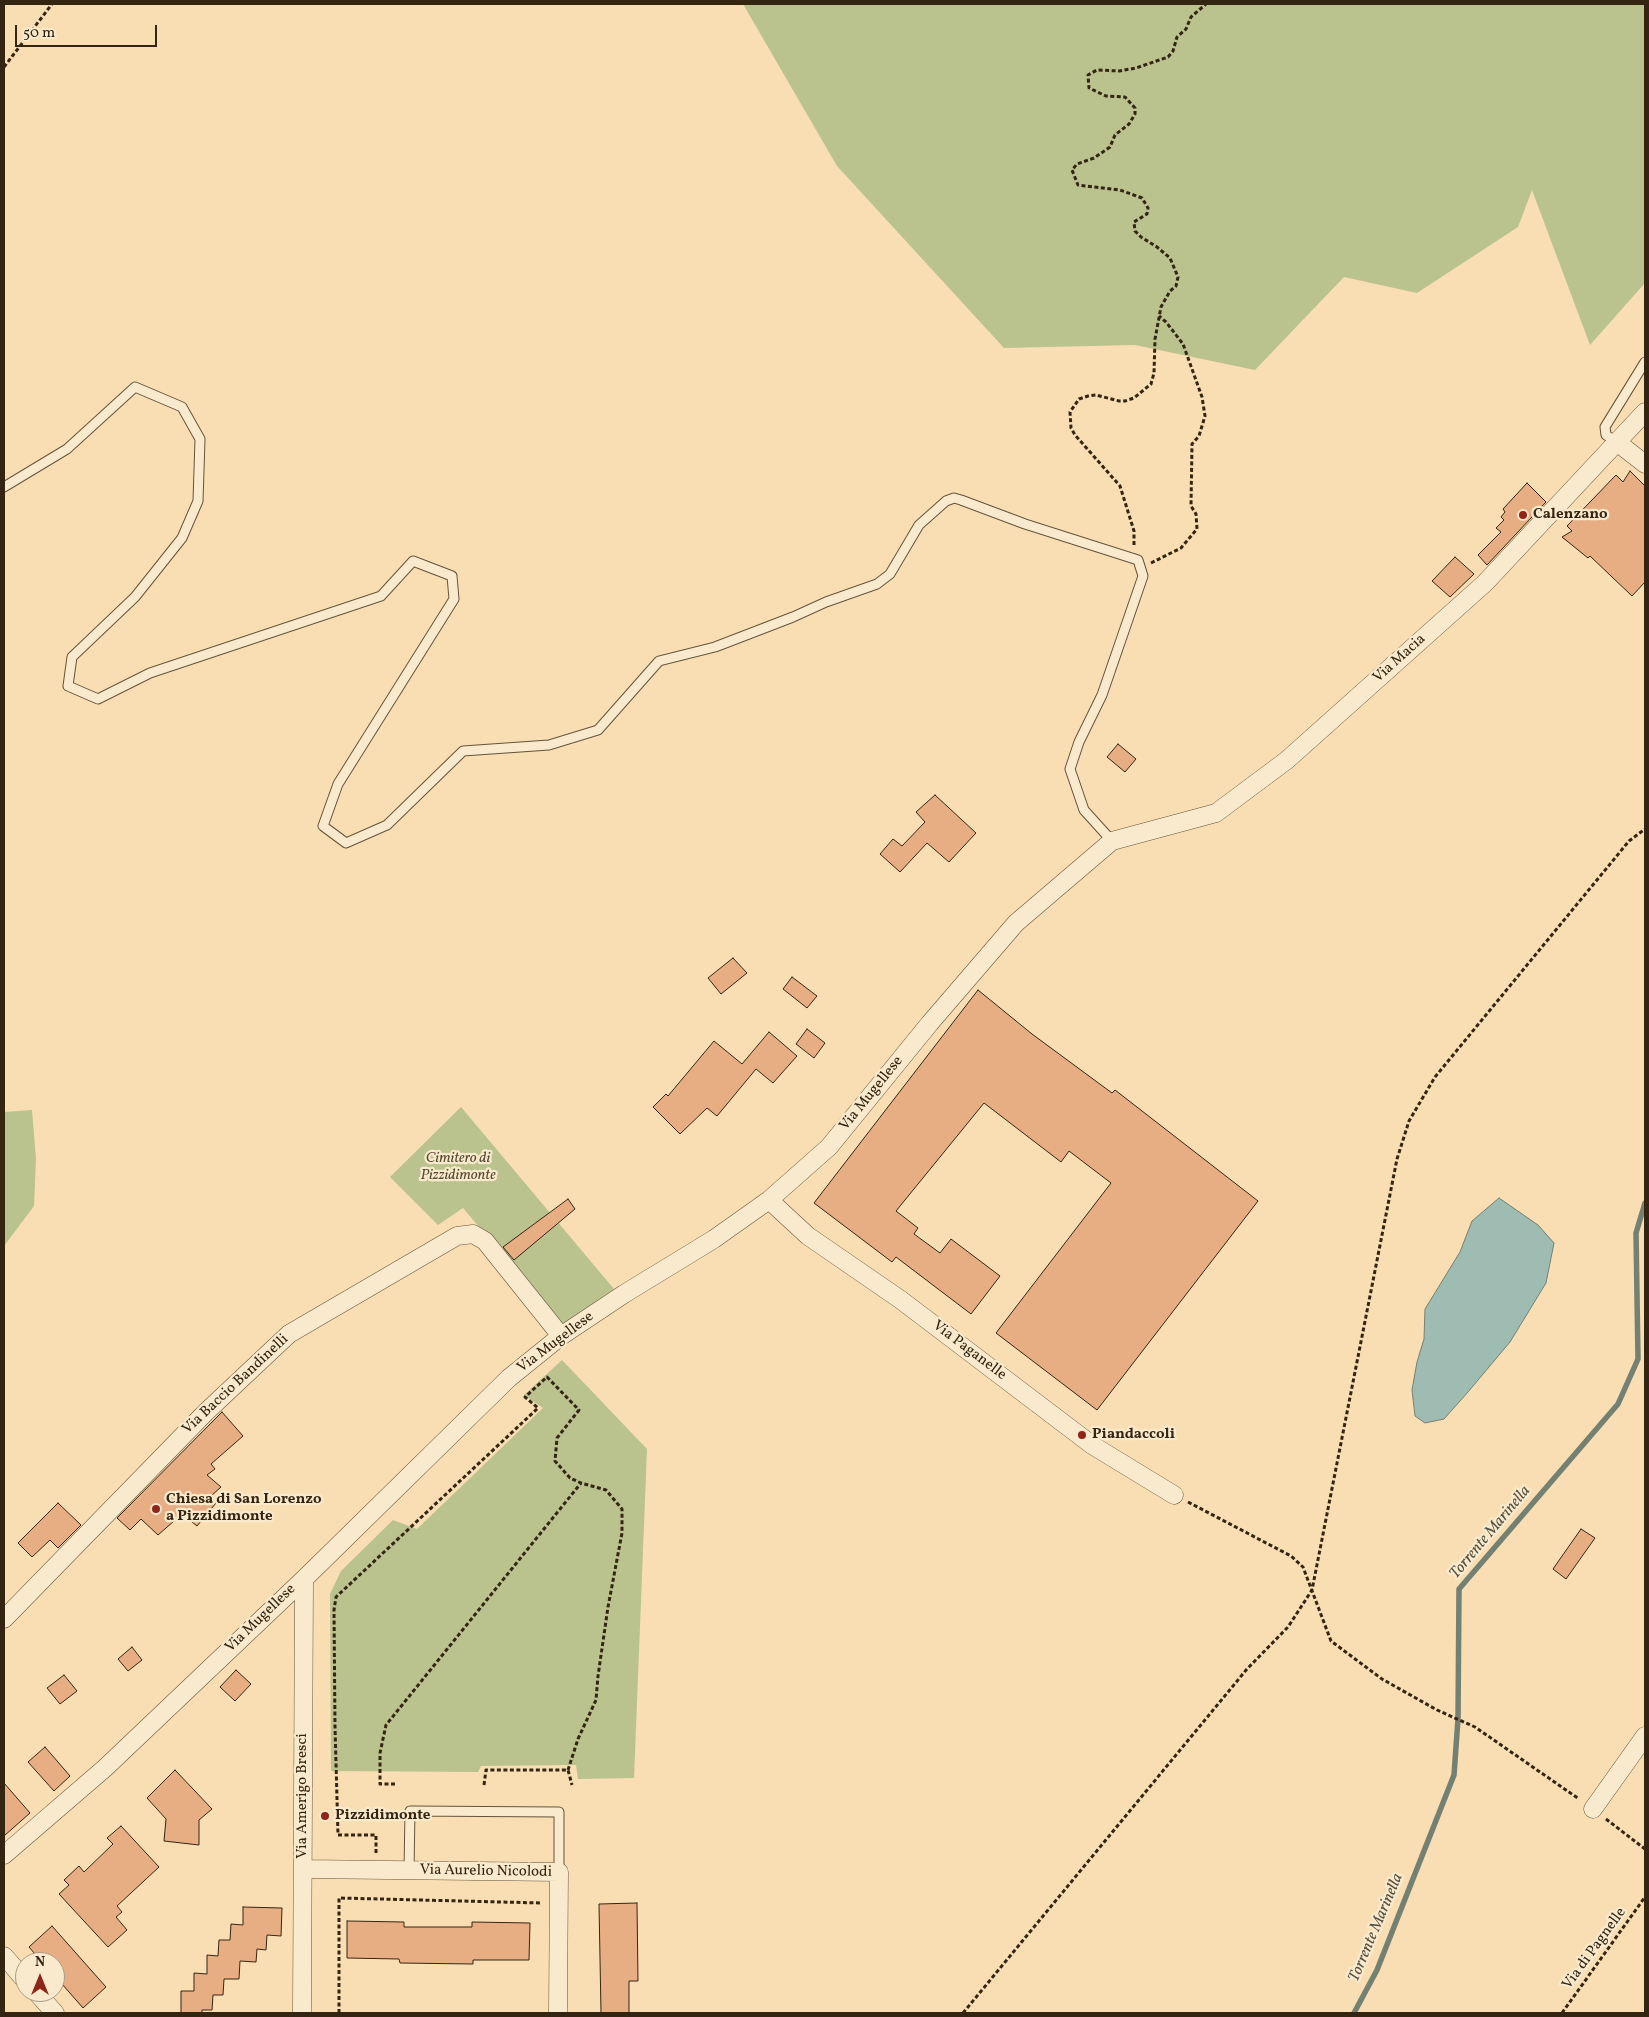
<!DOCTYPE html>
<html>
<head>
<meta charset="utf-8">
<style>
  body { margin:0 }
  #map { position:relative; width:1649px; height:2017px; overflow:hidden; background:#f8deb2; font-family:Vollkorn,serif }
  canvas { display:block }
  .frame { position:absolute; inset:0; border:5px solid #342513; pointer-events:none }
  .north { position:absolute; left:15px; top:1952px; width:50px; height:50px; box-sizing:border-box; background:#faeacd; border:1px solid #ab9b83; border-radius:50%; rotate:0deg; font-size:14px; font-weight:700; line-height:20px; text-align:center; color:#342513 }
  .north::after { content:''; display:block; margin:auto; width:18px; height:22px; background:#8f2418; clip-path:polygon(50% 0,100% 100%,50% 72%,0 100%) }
  .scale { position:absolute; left:15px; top:25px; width:142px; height:22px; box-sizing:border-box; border:2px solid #342513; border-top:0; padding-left:6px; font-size:15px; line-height:18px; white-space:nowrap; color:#342513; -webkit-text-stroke:4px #faeacd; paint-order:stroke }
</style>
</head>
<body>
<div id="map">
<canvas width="1649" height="2017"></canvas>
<div class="frame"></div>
<div class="north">N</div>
<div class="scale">50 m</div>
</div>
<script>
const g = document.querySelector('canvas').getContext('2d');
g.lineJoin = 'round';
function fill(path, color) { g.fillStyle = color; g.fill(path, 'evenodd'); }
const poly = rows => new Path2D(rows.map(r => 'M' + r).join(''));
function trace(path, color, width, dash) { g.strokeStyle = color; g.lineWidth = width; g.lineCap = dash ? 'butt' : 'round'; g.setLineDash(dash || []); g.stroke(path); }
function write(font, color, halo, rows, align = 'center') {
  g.font = font + ' Vollkorn,serif'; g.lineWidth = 4.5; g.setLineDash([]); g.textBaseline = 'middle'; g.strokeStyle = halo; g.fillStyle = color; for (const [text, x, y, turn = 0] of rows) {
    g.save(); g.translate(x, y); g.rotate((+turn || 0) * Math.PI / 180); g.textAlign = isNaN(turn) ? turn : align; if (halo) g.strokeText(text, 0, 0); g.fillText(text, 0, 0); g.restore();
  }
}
fill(poly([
  [743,4,1645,4,1645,283,1590,345,1532,190,1518,227,1417,293,1344,277,1255,370,1135,345,1004,348,837,166],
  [461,1107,614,1289,562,1325,463,1208,438,1225,390,1177],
  [32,1110,36,1159,34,1206,4,1246,4,1112],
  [562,1360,647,1449,634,1778,578,1779,576,1765,481,1766,478,1772,331,1771,330,1594,341,1571,393,1520,417,1529,543,1408,524,1395]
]), '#bac28e');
const water = poly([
  [1499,1198,1538,1225,1554,1243,1546,1283,1510,1342,1468,1392,1444,1419,1425,1423,1415,1416,1412,1390,1417,1362,1424,1339,1425,1309,1460,1252,1472,1221,1499,1198]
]);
fill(water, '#9ebcb1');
trace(water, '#748072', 1);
trace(poly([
  [1354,2013,1377,1970,1454,1775,1458,1719,1459,1589,1618,1404,1638,1359,1636,1233,1645,1203]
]), '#748072', 5.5);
const building = poly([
  [1630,471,1645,486,1645,582,1632,596,1590,556,1588,558,1562,537,1572,531,1567,526,1616,475,1623,482,1630,471],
  [1527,483,1546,502,1487,565,1478,555,1501,532,1496,528,1504,520,1501,517,1505,512,1503,509,1527,483],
  [1455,557,1474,574,1450,597,1432,581,1455,557],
  [1118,744,1136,759,1125,772,1107,757,1118,744],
  [935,795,976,833,949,862,927,843,900,872,880,854,893,839,902,846,925,822,916,812,935,795],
  [733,958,747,973,721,994,708,978,733,958],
  [792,977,817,996,807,1008,783,989,792,977],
  [978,990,1032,1034,1112,1093,1115,1090,1258,1201,1097,1410,996,1333,1111,1183,1069,1151,1061,1162,984,1103,896,1211,918,1228,914,1234,940,1253,951,1239,1000,1276,971,1314,896,1257,892,1262,814,1203,978,990],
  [807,1029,825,1043,814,1058,796,1044,807,1029],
  [769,1032,797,1056,773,1083,756,1069,717,1116,707,1108,680,1134,653,1107,666,1094,668,1096,714,1041,742,1064,769,1032],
  [568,1199,575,1209,514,1260,503,1247,568,1199],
  [222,1412,243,1436,211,1464,215,1469,207,1475,221,1487,211,1496,216,1503,197,1526,182,1514,158,1535,141,1519,130,1530,117,1518,222,1412],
  [58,1503,81,1525,58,1548,50,1540,32,1557,18,1543,58,1503],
  [1581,1529,1595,1538,1566,1579,1553,1569,1581,1529],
  [132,1647,142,1660,128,1671,118,1659,132,1647],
  [236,1670,251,1684,235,1701,220,1687,236,1670],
  [64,1675,77,1691,60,1704,47,1688,64,1675],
  [45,1747,70,1776,54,1791,28,1762,45,1747],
  [175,1770,212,1809,199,1820,199,1845,164,1841,166,1819,147,1798,175,1770],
  [4,1783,30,1813,4,1836,4,1783],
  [121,1826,159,1867,117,1906,122,1912,116,1917,127,1930,108,1947,59,1894,69,1885,64,1880,79,1866,84,1872,113,1844,107,1838,121,1826],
  [637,1903,638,1981,629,1981,629,2013,601,2013,599,1904,637,1903],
  [243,1907,282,1908,281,1936,267,1935,266,1950,257,1949,256,1962,240,1961,239,1979,224,1979,223,1995,213,1995,212,2010,202,2010,202,2013,181,2013,181,1991,194,1991,194,1973,207,1974,207,1955,218,1956,219,1940,230,1940,231,1924,243,1925,243,1907],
  [347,1921,404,1922,404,1927,472,1927,472,1922,530,1923,529,1960,473,1960,473,1964,400,1963,399,1959,347,1958,347,1921],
  [52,1926,106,1987,83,2008,55,1976,55,1962,42,1962,29,1947,52,1926]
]);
fill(building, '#e8ae83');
trace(building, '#342513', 1);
const lane = poly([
  [1618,443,1606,435,1605,427,1645,362],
  [4,487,67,449,135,387,182,407,200,439,198,501,182,538,135,597,72,657,68,686,98,699,150,673,381,596,413,561,452,576,454,599,338,784,323,826,346,843,387,825,463,751,549,745,598,730,659,661,715,647,793,617,826,602,877,584,890,574,919,525,946,501,954,498,961,500,1025,524,1138,560,1143,576,1102,695,1079,742,1070,769,1084,810,1112,841],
  [409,1871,410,1811,559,1812,559,1872]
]);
const street = poly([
  [1618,443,1645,464],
  [769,1200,808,1236,901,1300,1092,1445,1174,1495],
  [4,1619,206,1412,289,1334,457,1236,473,1234,485,1241,561,1336],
  [1593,1809,1645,1736],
  [4,1855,105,1768,304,1579,509,1378,561,1336,624,1294,714,1239,769,1200,829,1147,930,1023,1016,923,1112,841,1216,813,1287,760,1485,583,1645,412],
  [303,1869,559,1872,558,2013],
  [4,1956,25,1980],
  [36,1992,55,2013],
  [302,2013,304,1579]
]);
trace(lane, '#65533b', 11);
trace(street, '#65533b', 19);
trace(poly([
  [4,67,52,4],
  [1134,545,1134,531,1120,486,1075,435,1071,428,1070,412,1079,399,1088,396,1096,395,1119,401,1125,401,1134,398,1151,384,1154,373,1155,339,1161,307,1170,291,1176,286,1178,277,1170,258,1157,247,1141,237,1135,231,1134,222,1147,214,1148,208,1142,198,1120,190,1078,185,1072,170,1077,164,1094,158,1110,147,1115,135,1129,124,1135,114,1135,108,1125,97,1106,96,1089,88,1088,75,1097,70,1119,71,1136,68,1168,57,1173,51,1177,37,1186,29,1191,17,1206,4],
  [1151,563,1181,548,1197,529,1196,514,1191,506,1192,444,1199,436,1205,416,1202,397,1183,344,1166,322,1159,316],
  [1188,1502,1291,1556,1303,1567,1331,1641,1382,1679,1437,1710,1475,1727,1579,1799],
  [395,1784,380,1784,380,1753,386,1725,581,1483],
  [484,1785,486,1770,568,1770,572,1785],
  [1606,1819,1645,1849],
  [376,1853,376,1835,338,1835,335,1727,334,1610,336,1597,538,1408,525,1397,547,1377,579,1410,557,1438,555,1461,570,1478,581,1483,606,1490,622,1509,622,1533,608,1607,598,1676,596,1700,578,1739,568,1770],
  [339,2013,339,1898,542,1903],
  [963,2013,1247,1669,1288,1627,1312,1590,1397,1159,1409,1121,1435,1077,1629,841,1645,829],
  [1562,2013,1645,1897]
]), '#342513', 3, [4, 2.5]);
trace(lane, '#faeacd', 9);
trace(street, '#faeacd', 18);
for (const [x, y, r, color] of [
  [1523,515,5,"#8f2418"],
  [1082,1435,5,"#8f2418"],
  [156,1509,5,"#8f2418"],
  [325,1816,5,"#8f2418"]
]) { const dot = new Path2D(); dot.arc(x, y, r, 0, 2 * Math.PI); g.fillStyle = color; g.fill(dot); trace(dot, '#faeacd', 2); }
write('bold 15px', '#342513', '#faeacd', [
  ["Calenzano",1533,515],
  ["Piandaccoli",1092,1435],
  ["Chiesa di San Lorenzo",166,1500],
  ["a Pizzidimonte",166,1517],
  ["Pizzidimonte",335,1816]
], 'left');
write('15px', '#342513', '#faeacd', [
  ["Via Macia",1400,659,-42],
  ["Via Mugellese",872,1094,-51],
  ["Via Mugellese",556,1343,-37],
  ["Via Paganelle",969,1351,37],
  ["Via Baccio Bandinelli",236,1385,-43],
  ["Via Mugellese",261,1619,-44],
  ["Via Amerigo Bresci",303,1796,-90],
  ["Via Aurelio Nicolodi",486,1872,1],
  ["Via di Pagnelle",1595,1949,-54]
]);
write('italic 15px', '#564c32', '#faeacd', [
  ["Cimitero di",458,1159],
  ["Pizzidimonte",458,1176]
]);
write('italic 16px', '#545242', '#faeacd', [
  ["Torrente Marinella",1491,1533,-50],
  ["Torrente Marinella",1377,1928,-67]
]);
</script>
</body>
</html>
